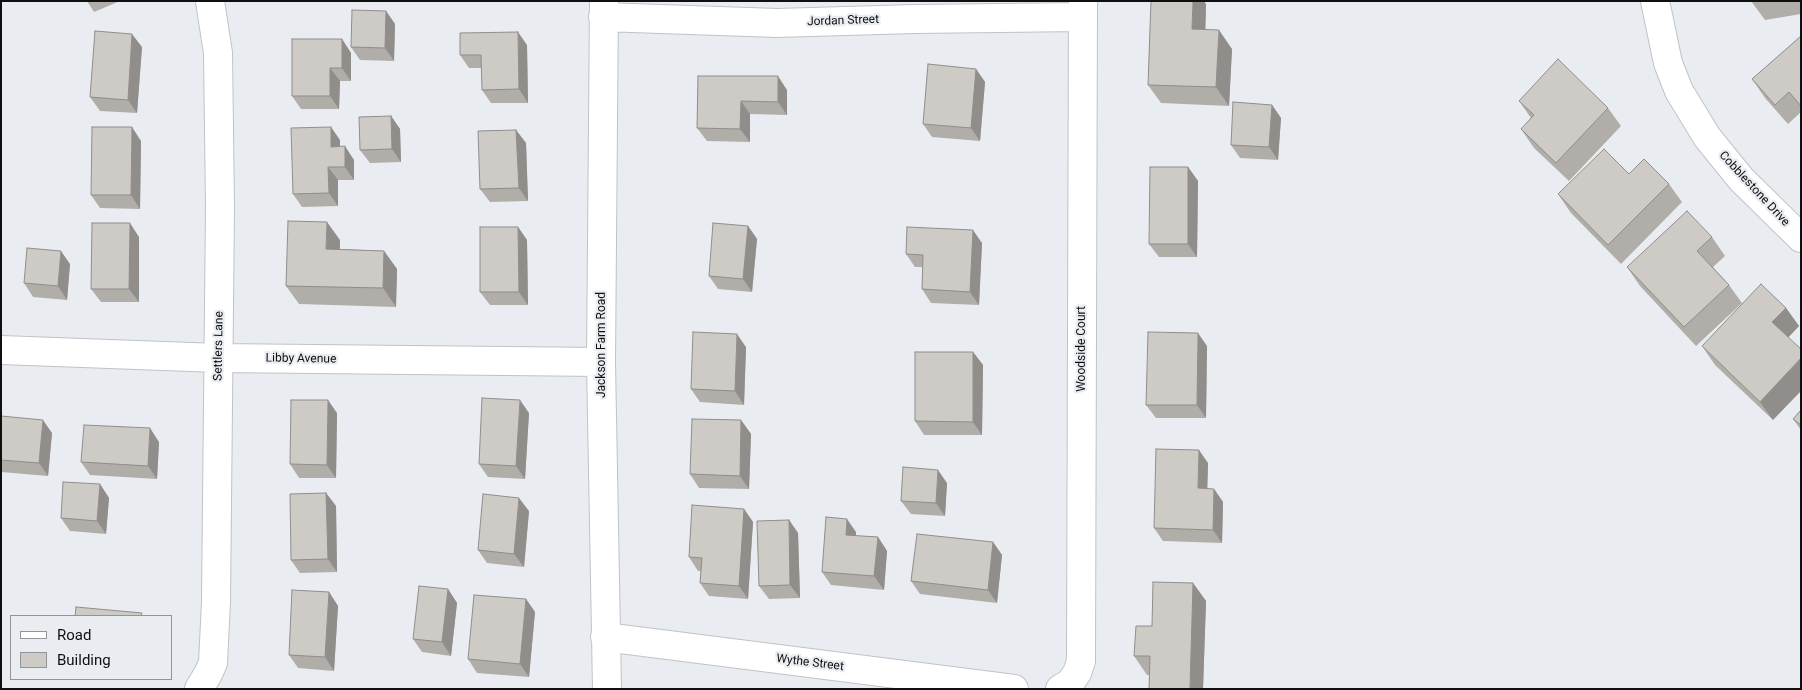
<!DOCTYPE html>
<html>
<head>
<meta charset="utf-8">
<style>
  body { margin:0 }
  #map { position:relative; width:1802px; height:690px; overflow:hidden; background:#e9edf2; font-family:Roboto,sans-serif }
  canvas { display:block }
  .frame { position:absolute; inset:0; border:2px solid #0e0f10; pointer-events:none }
  .legend { position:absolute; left:10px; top:615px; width:162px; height:65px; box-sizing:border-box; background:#e9edf2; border:1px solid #919498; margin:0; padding:6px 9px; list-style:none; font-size:15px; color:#0e0f10 }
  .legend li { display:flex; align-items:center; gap:10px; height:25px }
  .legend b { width:25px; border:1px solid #919498 }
</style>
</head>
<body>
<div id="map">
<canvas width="1802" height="690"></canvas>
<div class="frame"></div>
<ul class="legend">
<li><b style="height:6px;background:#fff"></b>Road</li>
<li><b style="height:14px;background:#cecac5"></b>Building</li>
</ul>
</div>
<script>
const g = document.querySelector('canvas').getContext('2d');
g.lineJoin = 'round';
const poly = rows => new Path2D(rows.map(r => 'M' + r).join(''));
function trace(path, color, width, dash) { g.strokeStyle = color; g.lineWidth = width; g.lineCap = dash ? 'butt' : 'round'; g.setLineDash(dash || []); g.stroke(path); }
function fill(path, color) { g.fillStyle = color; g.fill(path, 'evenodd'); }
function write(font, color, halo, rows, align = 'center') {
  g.font = font + ' Roboto,sans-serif'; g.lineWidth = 4.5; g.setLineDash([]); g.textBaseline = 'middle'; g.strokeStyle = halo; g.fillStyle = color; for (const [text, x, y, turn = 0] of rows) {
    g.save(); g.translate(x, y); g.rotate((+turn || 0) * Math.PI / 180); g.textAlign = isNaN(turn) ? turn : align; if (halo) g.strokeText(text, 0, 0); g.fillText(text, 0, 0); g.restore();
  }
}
const minor = poly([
  [604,1,601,362,607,689],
  [1655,1,1668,63,1679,91,1707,137,1741,179,1801,238],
  [603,17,777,23,914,19,1083,17],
  [1,350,218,358,601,362],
  [605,637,1014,689],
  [199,689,208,674,213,663,216,602,220,207,218,53,210,1],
  [1060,689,1070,683,1077,673,1081,661,1083,1]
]);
trace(minor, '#bfc2c7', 30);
trace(minor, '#fff', 28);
fill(poly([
  [87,1,120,1,94,12],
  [1751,1,1801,1,1801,14,1765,20],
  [1206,4,1205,29,1232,49,1229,106,1161,103,1148,85],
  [386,11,395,24,394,61,360,60,351,47],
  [1801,36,1801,112,1788,124,1765,98,1752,79],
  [342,39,351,53,351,81,340,81,339,109,301,109,292,96],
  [527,45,528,103,491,103,482,90,482,68,469,68,460,55],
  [142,47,137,113,100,111,90,97],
  [976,69,985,82,980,141,932,137,923,124],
  [698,76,787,90,787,115,750,114,750,142,707,141,697,128],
  [1519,101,1608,108,1621,126,1569,181,1534,148,1521,129,1531,118],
  [1272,105,1281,118,1278,160,1240,158,1231,145],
  [391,116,400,129,401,162,370,163,360,150],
  [516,130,526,143,528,201,490,202,480,189],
  [340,140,340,147,354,160,354,180,338,180,338,206,302,207,293,194],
  [141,141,140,209,100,208,91,195],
  [1188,167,1198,181,1197,257,1159,257,1149,244],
  [1629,174,1669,184,1682,202,1621,264,1571,213,1558,194],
  [748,226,757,239,752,292,718,289,709,276],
  [518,227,527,240,528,305,490,305,480,292],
  [139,237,139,302,101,302,91,289],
  [1712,237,1725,256,1713,267,1729,285,1742,303,1696,346,1640,286,1627,267],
  [340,240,340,249,384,251,397,269,396,307,299,304,286,286],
  [982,243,979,305,931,303,922,289,923,267,915,267,906,254],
  [70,264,67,300,33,297,24,283],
  [1786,308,1799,326,1788,337,1773,420,1715,365,1702,346],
  [1207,346,1206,418,1156,418,1146,405],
  [746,347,744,405,700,402,691,389],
  [973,352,983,365,982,435,924,435,915,421],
  [1801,410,1801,430,1793,419],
  [337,413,336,478,299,478,290,464],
  [529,413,525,479,488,477,479,464],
  [1,416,52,433,48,476,1,472],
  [741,420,751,434,749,489,699,488,690,474],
  [159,442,157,479,90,475,81,462],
  [1208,463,1207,489,1214,489,1223,502,1222,543,1163,541,1154,528],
  [947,483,945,516,911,514,901,501],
  [100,484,109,498,106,534,70,531,61,518],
  [326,493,336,506,337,572,300,573,291,560],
  [744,509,753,522,748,599,709,596,700,583,701,571,698,571,689,557],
  [529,511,524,567,487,563,478,550],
  [789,520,798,533,800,598,769,599,759,586],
  [856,532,856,536,878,537,887,551,884,590,831,585,822,572],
  [993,542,1002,555,997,603,920,594,911,581],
  [1193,583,1206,601,1203,689,1149,689,1149,675,1147,675,1134,656,1152,626],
  [448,589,457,603,451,656,422,652,413,639],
  [329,592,338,606,334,671,298,668,289,655],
  [526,599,535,612,529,677,477,673,468,659]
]), '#b1aea9');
fill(poly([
  [1193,1,1204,1,1206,4,1205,47,1192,29],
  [386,11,395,24,394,61,385,48],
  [1219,30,1232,49,1229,106,1216,87],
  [518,32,527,45,528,103,519,89],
  [132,34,142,47,137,113,128,100],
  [342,39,351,53,351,81,342,68],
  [330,68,340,81,339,109,330,96],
  [976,69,985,82,980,141,971,128],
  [778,76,787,90,787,115,778,102],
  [741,101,750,114,750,142,740,129],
  [1272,105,1281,118,1278,160,1269,147],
  [391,116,400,129,401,162,392,149],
  [132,127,141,141,140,209,131,195],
  [331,127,340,140,340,160,331,147],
  [516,130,526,143,528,201,519,188],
  [345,146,354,160,354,180,345,167],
  [328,167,338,180,338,206,329,193],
  [1188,167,1198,181,1197,257,1188,244],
  [327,222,340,240,339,267,326,249],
  [130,223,139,237,139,302,129,289],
  [748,226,757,239,752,292,743,279],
  [518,227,527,240,528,305,519,292],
  [973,230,982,243,979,305,970,292],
  [61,251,70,264,67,300,58,286],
  [384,251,397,269,396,307,383,288],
  [1786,308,1799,326,1785,341,1772,322],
  [1198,333,1207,346,1206,418,1197,405],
  [737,334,746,347,744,405,735,391],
  [973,352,983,365,982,435,973,422],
  [1801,358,1801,391,1773,420,1760,402],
  [328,400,337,413,336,478,327,465],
  [520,400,529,413,525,479,516,466],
  [43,420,52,433,48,476,39,463],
  [741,420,751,434,749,489,740,476],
  [150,428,159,442,157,479,148,466],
  [1199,450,1208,463,1207,502,1198,488],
  [938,470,947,483,945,516,936,503],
  [100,484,109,498,106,534,97,521],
  [1214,489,1223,502,1222,543,1213,530],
  [326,493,336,506,337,572,328,559],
  [519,498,529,511,524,567,514,554],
  [744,509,753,522,748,599,739,586],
  [847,519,856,532,855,548,846,535],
  [789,520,798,533,800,598,790,585],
  [878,537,887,551,884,590,874,576],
  [993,542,1002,555,997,603,988,590],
  [1193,583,1206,601,1203,689,1190,689],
  [448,589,457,603,451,656,442,642],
  [329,592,338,606,334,671,325,657],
  [526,599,535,612,529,677,520,664]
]), '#908d8a');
const building = poly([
  [1151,1,1193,1,1192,29,1219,30,1216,87,1148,85,1151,1],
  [352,10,386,11,385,48,351,47,352,10],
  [95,31,132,34,128,100,90,97,95,31],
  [518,32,519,89,482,90,481,55,460,55,460,33,518,32],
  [1801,36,1801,106,1789,92,1775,105,1752,79,1801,36],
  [292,39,342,39,342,68,330,68,330,96,292,96,292,39],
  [1558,59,1608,108,1556,163,1521,129,1534,115,1519,101,1558,59],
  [928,64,976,69,971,128,923,124,928,64],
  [698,76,778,76,778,102,741,101,740,129,697,128,698,76],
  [1233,102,1272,105,1269,147,1231,145,1233,102],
  [391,116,392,149,360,150,359,117,391,116],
  [92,127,132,127,131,195,91,195,92,127],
  [331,127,331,147,345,146,345,167,328,167,329,193,293,194,291,128,331,127],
  [516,130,519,188,480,189,478,131,516,130],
  [1604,149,1629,174,1644,159,1669,184,1608,245,1558,194,1604,149],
  [1150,167,1188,167,1188,244,1149,244,1150,167],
  [1687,211,1712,237,1697,251,1729,285,1684,327,1627,267,1687,211],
  [288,221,327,222,326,249,384,251,383,288,286,286,288,221],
  [92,223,130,223,129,289,91,289,92,223],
  [713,223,748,226,743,279,709,276,713,223],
  [480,227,518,227,519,292,480,292,480,227],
  [907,227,973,230,970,292,922,289,923,255,906,254,907,227],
  [27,248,61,251,58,286,24,283,27,248],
  [1761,284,1786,308,1772,322,1801,349,1801,358,1760,402,1702,346,1761,284],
  [693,332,737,334,735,391,691,389,693,332],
  [1148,332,1198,333,1197,405,1146,405,1148,332],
  [915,352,973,352,973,422,915,421,915,352],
  [482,398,520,400,516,466,479,464,482,398],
  [291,400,328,400,327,465,290,464,291,400],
  [1801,410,1801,425,1793,419,1801,410],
  [1,416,43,420,39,463,1,460,1,416],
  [692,419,741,420,740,476,690,474,692,419],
  [84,425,150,428,148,466,81,462,84,425],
  [1156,449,1199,450,1198,488,1214,489,1213,530,1154,528,1156,449],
  [903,467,938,470,936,503,901,501,903,467],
  [63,482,100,484,97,521,61,518,63,482],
  [326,493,328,559,291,560,290,494,326,493],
  [483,494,519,498,514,554,478,550,483,494],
  [692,505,744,509,739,586,700,583,702,558,689,557,692,505],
  [826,517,847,519,846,535,878,537,874,576,822,572,826,517],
  [789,520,790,585,759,586,757,521,789,520],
  [917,534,993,542,988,590,911,581,917,534],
  [1153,582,1193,583,1190,689,1149,689,1150,656,1134,656,1136,626,1152,626,1153,582],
  [419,586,448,589,442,642,413,639,419,586],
  [292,590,329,592,325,657,289,655,292,590],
  [474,595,526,599,520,664,468,659,474,595],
  [76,607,142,613,141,616,75,616,76,607]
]);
fill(building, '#cecac5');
trace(building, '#908d8a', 1);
write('12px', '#0e0f10', '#e9edf2', [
  ["Jordan Street",843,21,-2],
  ["Cobblestone Drive",1754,189,47],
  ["Jackson Farm Road",602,345,-90],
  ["Settlers Lane",219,346,-89],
  ["Woodside Court",1082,349,-90],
  ["Libby Avenue",301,359,1],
  ["Wythe Street",810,663,7]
]);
</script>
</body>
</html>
